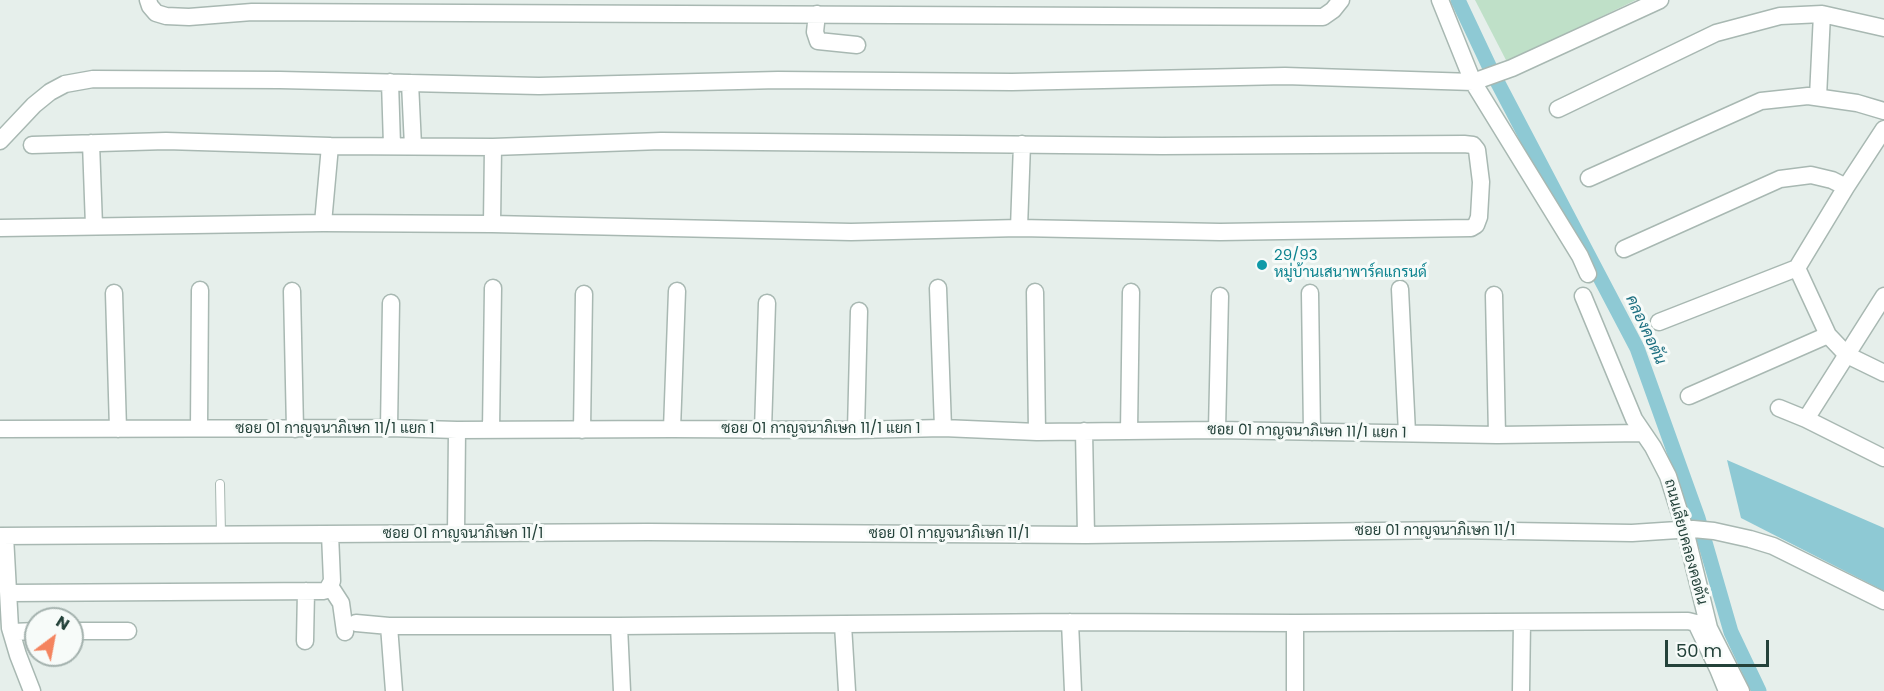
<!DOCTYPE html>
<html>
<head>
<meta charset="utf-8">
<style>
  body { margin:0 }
  #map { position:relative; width:1884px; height:691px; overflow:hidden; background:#e6efeb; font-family:Poppins,sans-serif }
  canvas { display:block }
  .north { position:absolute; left:24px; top:607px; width:60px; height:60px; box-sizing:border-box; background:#f7fbf9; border:2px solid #a3b1ad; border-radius:50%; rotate:32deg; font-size:16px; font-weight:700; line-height:24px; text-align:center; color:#24423a }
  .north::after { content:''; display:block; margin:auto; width:21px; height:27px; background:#f4845f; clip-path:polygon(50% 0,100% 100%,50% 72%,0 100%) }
  .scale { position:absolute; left:1665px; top:640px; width:104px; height:27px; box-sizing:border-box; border:3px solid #24423a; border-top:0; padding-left:8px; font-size:18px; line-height:21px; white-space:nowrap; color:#24423a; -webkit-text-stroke:4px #f7fbf9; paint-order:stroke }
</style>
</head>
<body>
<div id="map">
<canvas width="1884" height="691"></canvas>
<div class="north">N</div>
<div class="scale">50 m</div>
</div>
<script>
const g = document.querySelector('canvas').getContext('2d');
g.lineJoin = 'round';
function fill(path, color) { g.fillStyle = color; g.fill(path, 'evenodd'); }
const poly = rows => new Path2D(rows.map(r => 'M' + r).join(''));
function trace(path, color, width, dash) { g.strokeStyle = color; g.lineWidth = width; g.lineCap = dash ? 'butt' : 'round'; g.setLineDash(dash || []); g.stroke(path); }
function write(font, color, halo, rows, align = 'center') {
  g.font = font + ' Poppins,Sarabun,sans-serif'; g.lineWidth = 6; g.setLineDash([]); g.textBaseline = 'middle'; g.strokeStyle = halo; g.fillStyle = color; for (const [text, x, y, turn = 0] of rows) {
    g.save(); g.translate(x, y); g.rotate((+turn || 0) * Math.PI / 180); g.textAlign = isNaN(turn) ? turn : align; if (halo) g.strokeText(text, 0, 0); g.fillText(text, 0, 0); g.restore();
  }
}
fill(poly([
  [1475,0,1636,0,1507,62]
]), '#bfe0c8');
fill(poly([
  [1727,460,1884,528,1884,591,1741,518]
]), '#8ec9d4');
trace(poly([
  [1458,0,1490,68,1637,348,1698,518,1731,632,1759,691]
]), '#8ec9d4', 15);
const lane = poly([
  [220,484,221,535]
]);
const street = poly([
  [148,0,150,6,156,13,166,16,189,17,252,12,1323,17,1333,10,1341,0],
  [1440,0,1473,82,1580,256,1588,274],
  [817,14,815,32,818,41,857,45],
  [390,82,392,145],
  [410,83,413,146],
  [1818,97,1822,14],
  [1558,109,1716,33,1780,16,1822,14,1884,28],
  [0,141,34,105,50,92,65,84,93,79,280,80,539,86,778,80,1012,82,1285,76,1473,82,1512,68,1660,0],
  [91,143,94,226],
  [1589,178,1761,101,1808,96,1857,103,1884,111],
  [323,223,330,146],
  [492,224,493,147],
  [0,228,323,223,492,224,851,232,1019,228,1220,232,1471,228,1476,225,1479,217,1481,182,1477,150,1473,145,1464,144,1162,146,661,141,493,147,330,146,166,141,32,145],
  [1019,228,1022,144],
  [1624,249,1780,179,1811,175,1832,180,1846,187],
  [1797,268,1828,335,1847,355,1884,373],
  [938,288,943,428],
  [1400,289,1407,433],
  [292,291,295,429],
  [1035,292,1037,432],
  [114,293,118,429],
  [1310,293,1312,432],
  [1494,295,1497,435],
  [1583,296,1634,419,1653,447,1668,476,1685,530,1709,628,1741,691],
  [1884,296,1806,419,1884,458],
  [1659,322,1797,268,1846,187,1884,129],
  [1689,396,1828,335],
  [1779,408,1806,419],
  [199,428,200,290],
  [389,428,391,303],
  [0,429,389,428,457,430,672,429,856,430,943,428,1037,432,1217,430,1497,435,1643,433],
  [672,429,677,291],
  [491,430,493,288],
  [582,430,584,294],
  [763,430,767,303],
  [856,430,859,311],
  [1217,430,1220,296],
  [1084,431,1086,535],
  [1129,431,1131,292],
  [456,533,457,430],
  [0,536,648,532,1086,535,1452,530,1632,533,1693,529,1714,531,1750,539,1773,546,1884,601],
  [5,536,10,628,18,655,32,691],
  [330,586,341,603,345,632],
  [10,593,323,591,327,590,332,581,330,534],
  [1070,622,1073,691],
  [356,623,389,626,619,626,1070,622,1295,623,1688,621,1696,623,1718,669,1727,691],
  [843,625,847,691],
  [389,626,394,691],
  [619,626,622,691],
  [72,631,128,631],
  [12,632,36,631],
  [305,641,306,591],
  [1295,691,1295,623],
  [1521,691,1522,622]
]);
trace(lane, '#a8b8b2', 10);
trace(street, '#a8b8b2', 19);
trace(lane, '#fff', 8);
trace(street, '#fff', 16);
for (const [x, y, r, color] of [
  [1262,265,6,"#0f9aa8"]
]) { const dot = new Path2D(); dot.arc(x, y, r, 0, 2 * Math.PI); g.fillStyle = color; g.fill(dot); trace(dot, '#f7fbf9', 2); }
write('15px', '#0d838f', '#f7fbf9', [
  ["29/93",1274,256],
  ["หมู่บ้านเสนาพาร์คแกรนด์",1274,273]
], 'left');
write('15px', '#24423a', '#f7fbf9', [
  ["ซอย 01 กาญจนาภิเษก 11/1 แยก 1",335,429],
  ["ซอย 01 กาญจนาภิเษก 11/1 แยก 1",821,429],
  ["ซอย 01 กาญจนาภิเษก 11/1 แยก 1",1307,432,1],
  ["ซอย 01 กาญจนาภิเษก 11/1",1435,531],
  ["ซอย 01 กาญจนาภิเษก 11/1",463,534],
  ["ซอย 01 กาญจนาภิเษก 11/1",949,534],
  ["ถนนเลียบคลองคอตัน",1685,542,75]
]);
write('italic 16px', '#1c6f80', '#f7fbf9', [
  ["คลองคอตัน",1645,330,65]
]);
</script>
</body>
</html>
